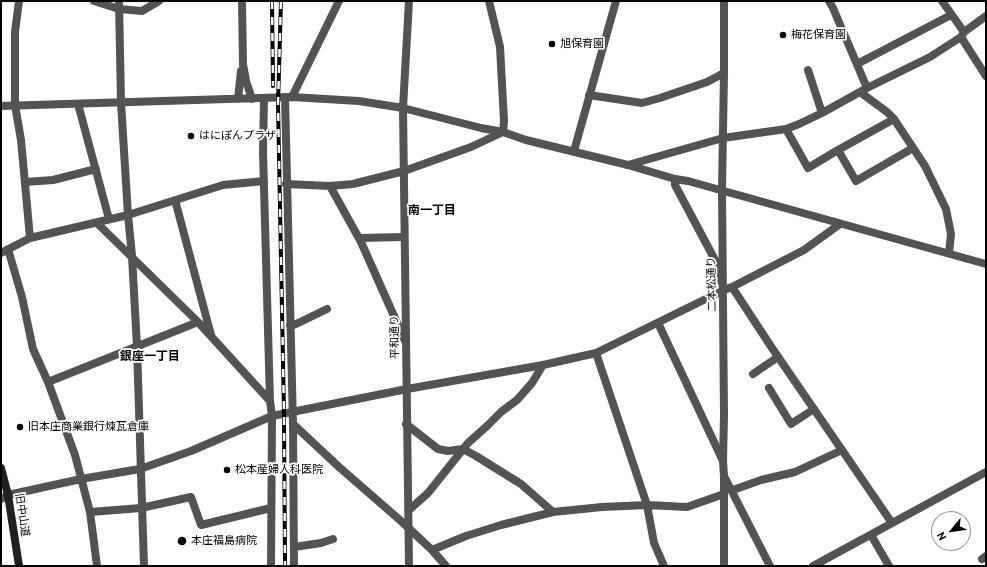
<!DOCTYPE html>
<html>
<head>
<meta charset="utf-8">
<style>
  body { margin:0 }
  #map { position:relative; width:987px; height:567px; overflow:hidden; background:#fff; font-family:"PT Sans",sans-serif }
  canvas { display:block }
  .frame { position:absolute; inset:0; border:2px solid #000; pointer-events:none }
  .north { position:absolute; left:931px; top:511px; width:40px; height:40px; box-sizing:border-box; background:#fff; border:1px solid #999; border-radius:50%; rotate:241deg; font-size:11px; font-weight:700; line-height:16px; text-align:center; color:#000 }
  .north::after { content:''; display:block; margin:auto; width:14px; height:18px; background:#000; clip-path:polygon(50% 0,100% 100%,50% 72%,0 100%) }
</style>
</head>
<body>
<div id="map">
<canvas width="987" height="567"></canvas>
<div class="frame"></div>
<div class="north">N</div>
</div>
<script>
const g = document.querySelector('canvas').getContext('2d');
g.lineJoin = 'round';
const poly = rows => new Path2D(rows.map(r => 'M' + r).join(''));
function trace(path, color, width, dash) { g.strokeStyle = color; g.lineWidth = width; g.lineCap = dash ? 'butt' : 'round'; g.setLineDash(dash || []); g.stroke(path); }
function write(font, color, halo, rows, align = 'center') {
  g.font = font + ' "PT Sans","Noto Sans JP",sans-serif'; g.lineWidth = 3.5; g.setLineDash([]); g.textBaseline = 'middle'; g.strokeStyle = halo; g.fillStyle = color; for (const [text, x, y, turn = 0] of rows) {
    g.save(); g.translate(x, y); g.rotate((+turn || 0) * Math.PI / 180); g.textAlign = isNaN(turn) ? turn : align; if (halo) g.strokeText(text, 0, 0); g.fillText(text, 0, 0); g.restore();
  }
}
trace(poly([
  [19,1,15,32,15,105,21,140,30,238],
  [94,1,119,9,142,11,159,1],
  [242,1,243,64],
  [829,1,833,8,867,88],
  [942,1,964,32],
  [961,37,986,76],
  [857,64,951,15],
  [808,70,822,113],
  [860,92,887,112,894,119,925,166,946,209,951,234,949,253],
  [589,95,642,103,660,98,707,82,724,73],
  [285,97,293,424,294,566],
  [292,97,339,1],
  [264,98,263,152,270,401,272,416,271,566],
  [121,103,128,215,132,256,137,347,144,566],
  [78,104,109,219],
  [786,129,808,168,838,150,856,181,913,148],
  [838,150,894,119],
  [574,151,616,1],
  [628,165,723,138,786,129,799,124,822,113,867,88,930,57,961,37,964,32,986,16],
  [675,179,675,185,715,260,722,283],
  [25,182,53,180,96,169],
  [286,184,330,186,353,184,404,171,471,147,503,132,504,121,500,47,489,1],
  [330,186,361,242,406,343],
  [175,200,211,335],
  [97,223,198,322,270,401],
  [360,238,404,237],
  [8,249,22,297,33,349,48,382,75,455,90,512,97,566],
  [1,253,30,238,128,215,223,185,264,181],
  [732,287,772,348,892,523],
  [658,323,723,461],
  [290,325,294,325,327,309],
  [596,353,647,505,654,543,664,566],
  [753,374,778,357],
  [48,382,198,322],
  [769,388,791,424,814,409],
  [293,424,339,467,401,521,432,550,446,566],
  [406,424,438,449,448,451,463,449,476,456,521,484,553,512],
  [724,476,770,566],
  [733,490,761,480,795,472,842,450],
  [1,499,8,495,81,479,140,469,191,451,272,416,407,389,543,365,596,353,724,290,732,287,804,250,840,224],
  [409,510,428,493,468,443,487,426,501,412,517,400,532,383,543,365],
  [90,512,141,508,191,497,201,525,271,508],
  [871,535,889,566],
  [294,547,321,543,333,539],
  [432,550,466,536,501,525,553,512,602,507,647,505,687,507,724,494],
  [982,559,986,556],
  [813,566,986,472]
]), '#535353', 8);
trace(poly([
  [119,1,121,103],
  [724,1,724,73,722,190,724,415,723,461,724,476,724,566],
  [243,64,246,81,252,99],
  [238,99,241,71],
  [1,106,292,97,359,101,403,108,481,128,503,132,526,140,628,165,675,179,688,181,986,264],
  [409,566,403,108,409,1]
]), '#535353', 8);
trace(poly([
  [1,468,8,495,19,566]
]), '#202020', 8);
const rail = poly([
  [272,1,273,86],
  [281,1,278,104,284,414,285,566]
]);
trace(rail, '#000', 4);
trace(rail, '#fff', 2.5, [8]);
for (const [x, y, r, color] of [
  [783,35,4,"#000"],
  [552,44,4,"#000"],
  [191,136,4,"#000"],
  [20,427,4,"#000"],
  [227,470,4,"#000"],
  [182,541,5,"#000"]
]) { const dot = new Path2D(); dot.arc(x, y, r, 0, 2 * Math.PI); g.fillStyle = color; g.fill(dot); trace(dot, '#fff', 1.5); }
write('11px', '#000', '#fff', [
  ["梅花保育園",791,35],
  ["旭保育園",560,44],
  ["はにぽんプラザ",199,136],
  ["旧本庄商業銀行煉瓦倉庫",28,427],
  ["松本産婦人科医院",235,470],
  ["本庄福島病院",191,541]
], 'left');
write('11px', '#000', '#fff', [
  ["二本松通り",712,284,-91],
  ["平和通り",395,337,-91],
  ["旧中山道",22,515,81]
]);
write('bold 12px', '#000', '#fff', [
  ["南一丁目",432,211],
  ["銀座一丁目",150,357]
]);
</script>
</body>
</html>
